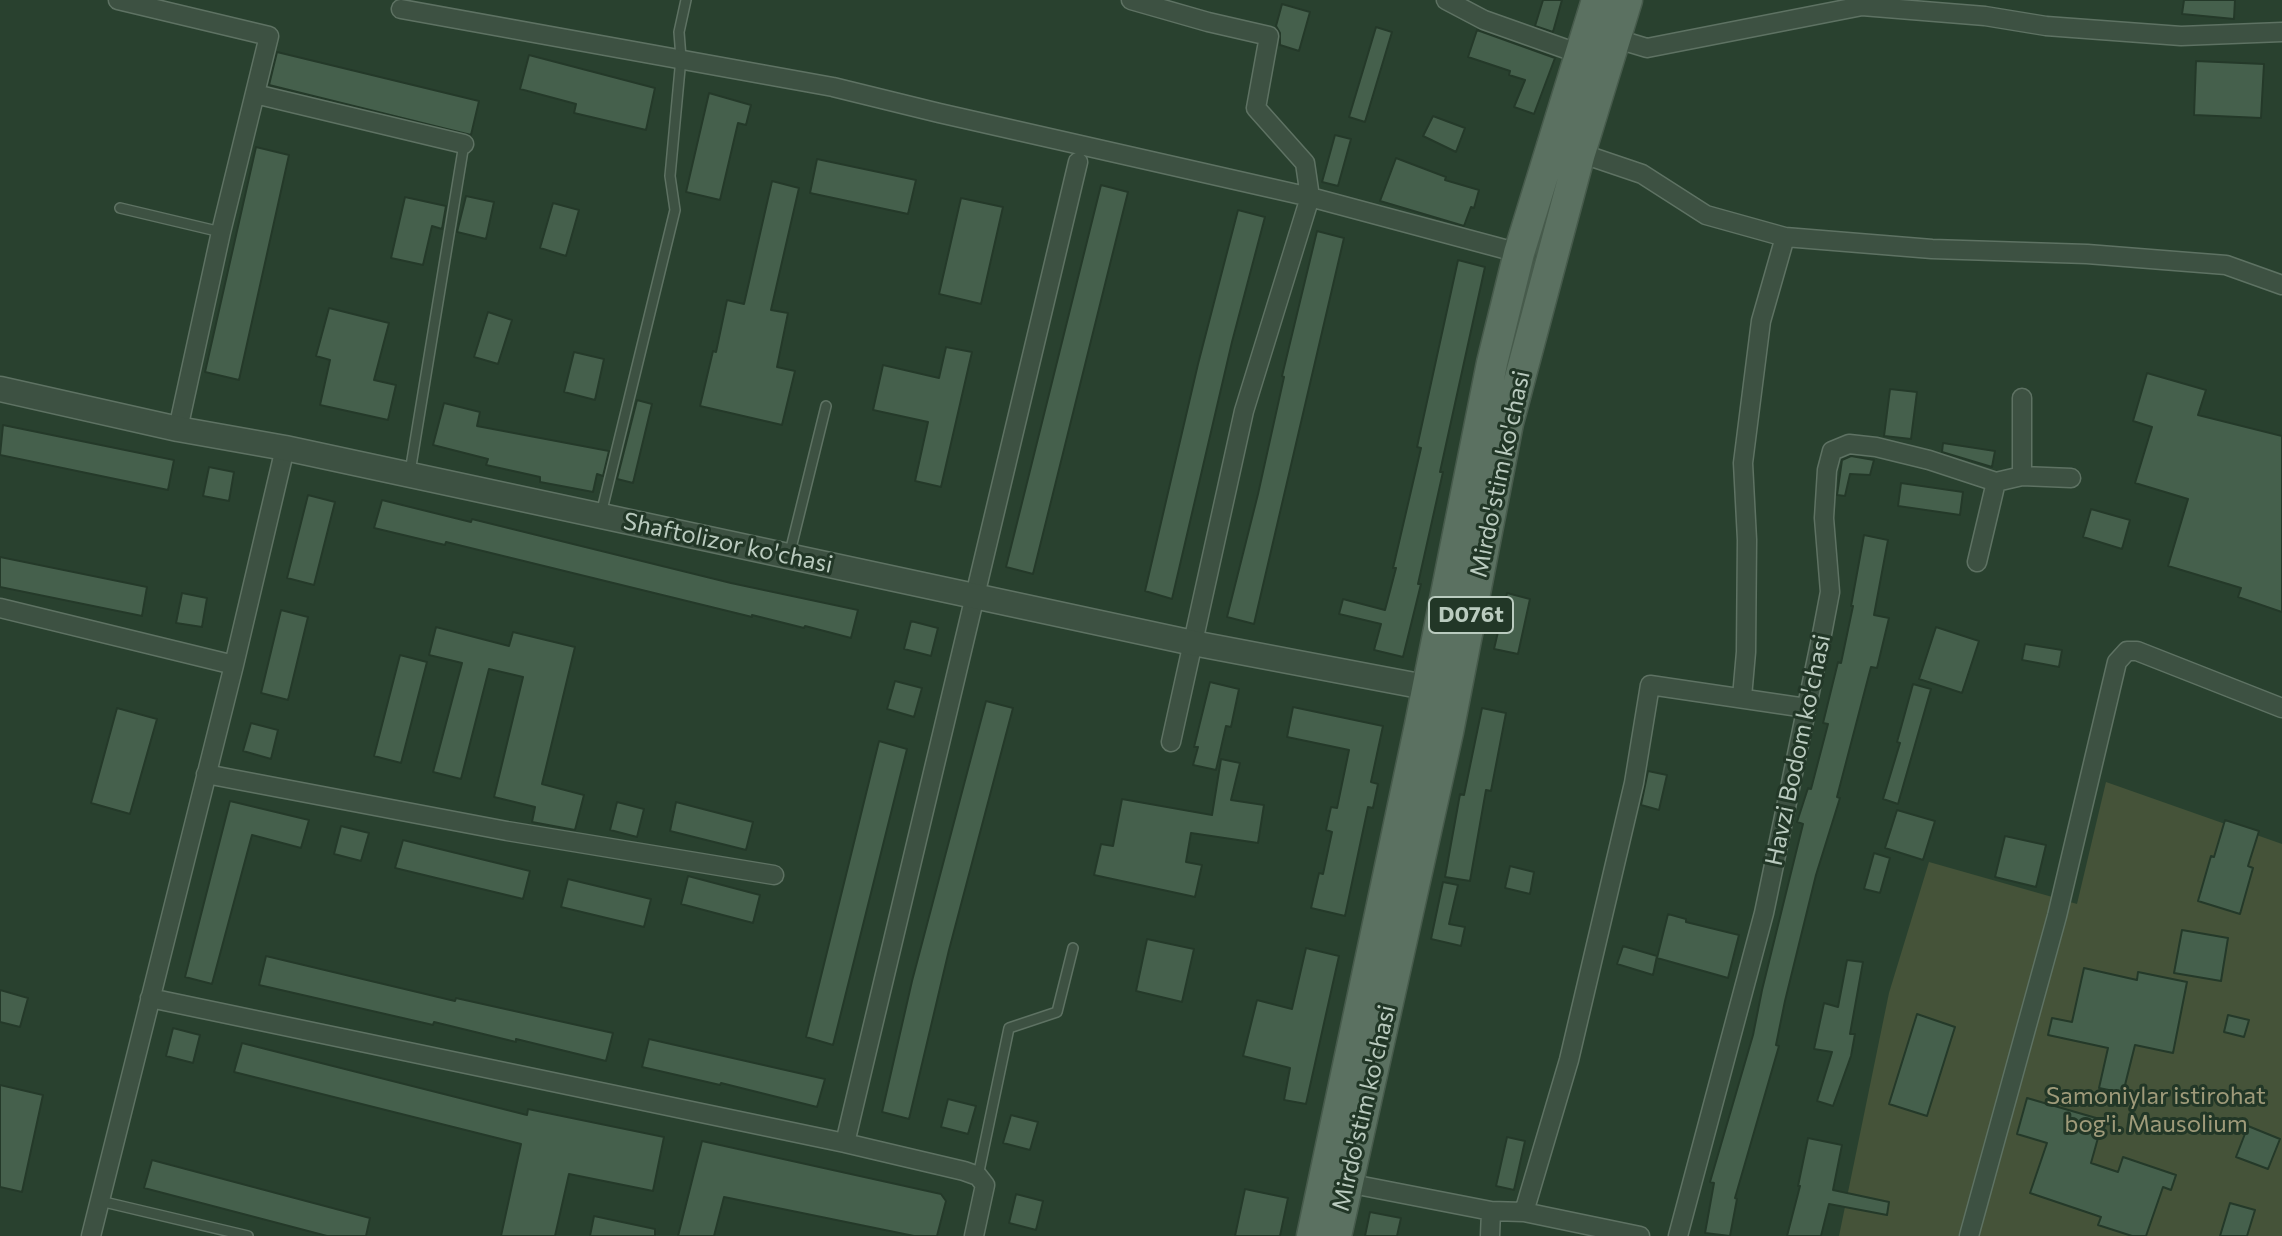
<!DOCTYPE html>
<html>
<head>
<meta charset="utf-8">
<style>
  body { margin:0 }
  canvas { display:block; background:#29412f }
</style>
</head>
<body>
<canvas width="2282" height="1236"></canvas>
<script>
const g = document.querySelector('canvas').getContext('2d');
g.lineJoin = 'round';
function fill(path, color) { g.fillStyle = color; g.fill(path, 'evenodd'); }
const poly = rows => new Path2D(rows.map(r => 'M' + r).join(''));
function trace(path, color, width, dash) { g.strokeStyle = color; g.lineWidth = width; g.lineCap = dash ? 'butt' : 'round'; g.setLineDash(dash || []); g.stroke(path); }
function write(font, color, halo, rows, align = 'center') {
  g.font = font + ' Commissioner,sans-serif'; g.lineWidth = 6; g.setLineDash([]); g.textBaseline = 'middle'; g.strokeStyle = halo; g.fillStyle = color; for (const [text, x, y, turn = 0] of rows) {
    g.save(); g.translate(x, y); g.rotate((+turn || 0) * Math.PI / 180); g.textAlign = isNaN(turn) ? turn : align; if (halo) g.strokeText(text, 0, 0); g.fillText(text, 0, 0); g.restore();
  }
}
fill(poly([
  [2106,782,2282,844,2282,1236,1839,1236,1889,993,1929,862,2077,904]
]), '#455339');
const building = poly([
  [1543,0,1562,0,1553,32,1535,26,1543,0],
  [2184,0,2235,0,2234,19,2182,14,2184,0],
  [1282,4,1310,12,1299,51,1280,45,1280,33,1276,26,1282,4],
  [1376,27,1392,32,1365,122,1349,117,1376,27],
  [1477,30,1555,58,1534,114,1514,107,1525,80,1509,75,1510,71,1468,57,1477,30],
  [277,52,479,101,471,135,269,85,277,52],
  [529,55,655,88,646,130,574,113,576,104,520,89,529,55],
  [2196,61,2264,64,2261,118,2194,115,2196,61],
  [709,93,751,105,746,125,738,123,720,200,686,192,709,93],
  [1433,116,1465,128,1456,152,1423,136,1433,116],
  [1335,135,1351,139,1338,186,1322,182,1335,135],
  [256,147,289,155,239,380,205,372,256,147],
  [1396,158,1446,177,1445,180,1479,190,1474,208,1471,207,1464,226,1380,201,1396,158],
  [817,159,916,180,908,214,810,193,817,159],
  [772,181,799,188,771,310,788,313,777,367,795,371,782,425,700,406,713,351,716,352,727,300,744,304,772,181],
  [1101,185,1128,192,1033,574,1006,567,1101,185],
  [466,196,494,202,486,239,457,232,466,196],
  [405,197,446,206,442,229,432,226,423,265,391,258,405,197],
  [961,198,1003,207,981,304,939,294,961,198],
  [553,203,579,210,566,256,540,248,553,203],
  [1238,210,1265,217,1232,342,1172,599,1145,591,1198,364,1238,210],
  [1317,231,1344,238,1254,624,1227,617,1258,494,1284,377,1282,376,1317,231],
  [1458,260,1485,267,1440,472,1443,472,1418,584,1421,584,1403,657,1374,650,1381,624,1339,614,1343,599,1385,610,1396,568,1393,568,1421,448,1417,447,1458,260],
  [329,308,389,323,374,380,396,385,388,420,320,405,330,360,316,356,329,308],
  [488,312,512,320,498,364,474,357,488,312],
  [946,347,972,352,941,487,915,481,928,422,873,410,883,365,939,378,946,347],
  [574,352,604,359,595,400,564,392,574,352],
  [2147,373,2206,390,2198,415,2282,436,2282,612,2238,597,2241,588,2168,566,2188,499,2135,483,2152,427,2133,421,2147,373],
  [1890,389,1917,392,1911,439,1884,436,1890,389],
  [637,400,652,404,633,483,617,479,637,400],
  [444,403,480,412,477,426,609,451,603,476,597,474,593,492,540,482,540,477,486,465,488,459,433,445,444,403],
  [3,425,174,460,168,490,0,455,3,425],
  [1943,443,1995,451,1992,467,1942,452,1943,443],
  [1851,456,1874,460,1870,475,1850,474,1845,496,1837,495,1842,460,1851,456],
  [209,467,234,472,229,501,203,496,209,467],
  [1901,483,1963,492,1960,515,1898,506,1901,483],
  [308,495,335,502,314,585,287,578,308,495],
  [382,500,471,522,472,519,731,583,858,610,851,638,805,626,804,628,752,615,752,617,446,542,445,545,374,528,382,500],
  [2091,509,2130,520,2122,549,2083,537,2091,509],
  [1864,535,1888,540,1874,615,1889,618,1877,668,1871,667,1837,797,1840,798,1816,875,1785,1001,1776,1045,1779,1046,1735,1198,1737,1199,1730,1236,1705,1233,1714,1183,1710,1182,1753,1035,1762,990,1803,824,1797,822,1808,788,1811,789,1828,724,1823,723,1838,662,1841,663,1853,606,1851,606,1864,535],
  [0,557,147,587,142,616,0,587,0,557],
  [182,593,207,598,202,627,176,623,182,593],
  [1507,593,1530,599,1518,654,1494,649,1507,593],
  [281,610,308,617,288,700,261,693,281,610],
  [911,621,938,628,931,656,904,649,911,621],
  [436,627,509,646,513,632,575,647,542,784,584,795,575,830,532,822,535,807,494,797,523,677,489,669,461,779,433,772,462,663,429,655,436,627],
  [1936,627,1979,641,1962,693,1919,679,1936,627],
  [2025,644,2062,650,2059,667,2022,660,2025,644],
  [400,655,427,662,401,763,374,756,400,655],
  [895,681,922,688,914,717,887,709,895,681],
  [1210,682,1239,689,1231,727,1226,726,1216,770,1193,765,1198,747,1194,747,1210,682],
  [1913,684,1931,689,1898,804,1883,799,1900,743,1897,742,1913,684],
  [986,701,1013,708,949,950,909,1119,882,1112,912,981,986,701],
  [1293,707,1383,726,1371,782,1378,784,1373,808,1368,807,1345,916,1311,908,1319,873,1323,874,1332,832,1326,830,1331,807,1337,808,1349,750,1287,737,1293,707],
  [117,708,157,719,130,814,91,803,117,708],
  [1482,708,1506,713,1491,791,1486,790,1470,881,1445,877,1460,794,1464,795,1482,708],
  [251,723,278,730,271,759,243,751,251,723],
  [879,741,907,749,833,1045,806,1037,879,741],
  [1221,759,1240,763,1231,800,1264,805,1258,843,1191,833,1186,862,1202,865,1195,897,1094,875,1101,844,1113,846,1122,799,1212,815,1221,759],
  [1648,771,1667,775,1659,810,1641,805,1648,771],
  [230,801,309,820,301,848,252,835,212,984,185,977,230,801],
  [617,802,644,809,637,837,610,830,617,802],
  [676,802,753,822,746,850,670,831,676,802],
  [1897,810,1935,821,1923,860,1885,848,1897,810],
  [2225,820,2259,831,2248,866,2253,868,2240,914,2198,901,2211,856,2214,857,2225,820],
  [341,826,369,833,361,861,334,854,341,826],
  [2005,836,2046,845,2036,887,1995,877,2005,836],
  [403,840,530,871,523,899,395,868,403,840],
  [1874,853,1890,858,1880,893,1864,889,1874,853],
  [1510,866,1534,872,1530,894,1505,888,1510,866],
  [688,876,760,895,753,923,681,904,688,876],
  [568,879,651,899,644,927,561,907,568,879],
  [1443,882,1458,885,1449,924,1465,927,1461,946,1431,939,1443,882],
  [1668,914,1686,919,1686,922,1739,935,1728,978,1657,958,1668,914],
  [2182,930,2228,938,2221,981,2174,973,2182,930],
  [1147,939,1194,949,1182,1002,1136,991,1147,939],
  [1623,946,1657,956,1653,975,1617,964,1623,946],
  [1306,948,1339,956,1306,1104,1284,1100,1290,1068,1243,1056,1257,1000,1292,1009,1306,948],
  [266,956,455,1001,456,998,613,1033,606,1061,516,1039,516,1042,434,1022,433,1025,259,985,266,956],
  [1847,960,1863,962,1850,1034,1855,1034,1851,1056,1833,1106,1817,1101,1832,1052,1814,1049,1824,1003,1838,1007,1847,960],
  [2084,968,2137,980,2138,972,2187,982,2173,1053,2135,1045,2123,1093,2099,1088,2108,1048,2048,1035,2052,1018,2072,1022,2084,968],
  [0,990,28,998,20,1027,0,1022,0,990],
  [1917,1014,1955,1027,1927,1116,1889,1104,1917,1014],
  [2228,1015,2249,1020,2244,1037,2224,1032,2228,1015],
  [173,1028,200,1035,193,1063,166,1056,173,1028],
  [649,1039,825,1079,817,1107,721,1083,720,1085,642,1067,649,1039],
  [242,1043,527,1115,528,1109,664,1137,653,1191,569,1174,555,1236,501,1236,521,1144,234,1072,242,1043],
  [0,1085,43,1095,22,1192,0,1187,0,1085],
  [2027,1098,2103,1120,2091,1163,2118,1172,2123,1157,2176,1175,2171,1190,2163,1187,2146,1236,2132,1236,2098,1225,2101,1217,2030,1193,2047,1143,2017,1134,2027,1098],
  [948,1099,976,1106,968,1134,941,1127,948,1099],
  [1011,1115,1038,1122,1030,1150,1003,1143,1011,1115],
  [2248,1126,2280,1139,2268,1169,2236,1157,2248,1126],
  [1507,1137,1525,1141,1514,1190,1496,1186,1507,1137],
  [1808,1138,1842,1145,1833,1190,1889,1202,1887,1215,1829,1204,1821,1236,1787,1236,1800,1186,1798,1186,1808,1138],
  [702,1141,941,1194,946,1201,937,1236,914,1236,724,1197,714,1236,678,1236,702,1141],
  [152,1160,370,1218,366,1236,327,1236,144,1188,152,1160],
  [1245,1189,1288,1198,1280,1236,1235,1236,1245,1189],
  [1016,1194,1043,1201,1036,1230,1009,1223,1016,1194],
  [2230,1203,2255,1210,2247,1236,2220,1236,2230,1203],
  [1370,1212,1401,1218,1397,1236,1365,1236,1370,1212],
  [594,1216,655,1229,655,1236,590,1236,594,1216]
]);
fill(building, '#45604c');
trace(building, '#243929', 2);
const service = poly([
  [120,208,221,232],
  [410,472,464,144],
  [601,514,675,210,670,176,681,58,679,32,686,0],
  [789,556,826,406],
  [978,1176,1009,1028,1057,1012,1073,948],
  [100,1201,248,1236]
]);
const minor = poly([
  [118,0,269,36,221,232,178,429],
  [1131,0,1208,22,1269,36,1256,108,1305,163,1310,197,1244,411,1171,742],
  [1446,0,1484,20,1580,54],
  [401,9,833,87,939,113,1310,197,1519,253],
  [1617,39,1647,48,1862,6,1985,16,2046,26,2181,36,2282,32],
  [255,94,464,144],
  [1580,153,1642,174,1706,215,1785,237,1932,249,2087,254,2226,265,2282,285],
  [2022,398,2022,476],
  [1977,562,1996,482],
  [0,608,234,665],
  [1742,697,1746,652,1747,540,1743,463,1761,321,1785,237],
  [206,774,507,831,774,875],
  [150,998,845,1143,964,1171,978,1176,985,1185,974,1236],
  [845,1143,1078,162],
  [1347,1183,1491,1211,1524,1212,1640,1236],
  [1524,1212,1569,1060,1634,783,1650,685,1806,708],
  [91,1236,234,665,285,448],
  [1490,1236,1491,1211],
  [1678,1236,1764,913,1822,634,1830,592,1824,518,1827,470,1832,451,1849,444,1876,447,1929,460,1996,482,2022,476,2071,478],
  [1969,1236,2057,916,2117,662,2127,651,2137,651,2282,708]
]);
const tertiary = poly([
  [0,389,178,429,285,448,1193,643,1446,691]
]);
const primary = poly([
  [1312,1236,1420,725,1492,363,1519,253,1597,0],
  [1336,1236,1448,732,1508,423,1580,153,1627,0]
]);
trace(service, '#5e7263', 12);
trace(minor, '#5e7263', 21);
trace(tertiary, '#5e7263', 27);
trace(primary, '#475b4c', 33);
trace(service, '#3d5142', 9);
trace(minor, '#3d5142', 18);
trace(tertiary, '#3d5142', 24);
trace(primary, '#5b7161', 30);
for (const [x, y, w] of [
  [1471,615,84]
]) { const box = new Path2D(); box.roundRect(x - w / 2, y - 18, w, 36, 6); g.fillStyle = '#223727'; g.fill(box); trace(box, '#bacbbf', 2); }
write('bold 22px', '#bacbbf', null, [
  ["D076t",1471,615]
]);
write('24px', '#bacbbf', '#223727', [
  ["Mirdo'stim ko'chasi",1500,474,-78],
  ["Shaftolizor ko'chasi",728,543,12],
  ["Havzi Bodom ko'chasi",1798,750,-78],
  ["Mirdo'stim ko'chasi",1364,1108,-77]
]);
write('24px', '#9f9b7a', '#223727', [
  ["Samoniylar istirohat",2156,1096],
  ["bog'i. Mausolium",2156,1124]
]);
</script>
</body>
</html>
